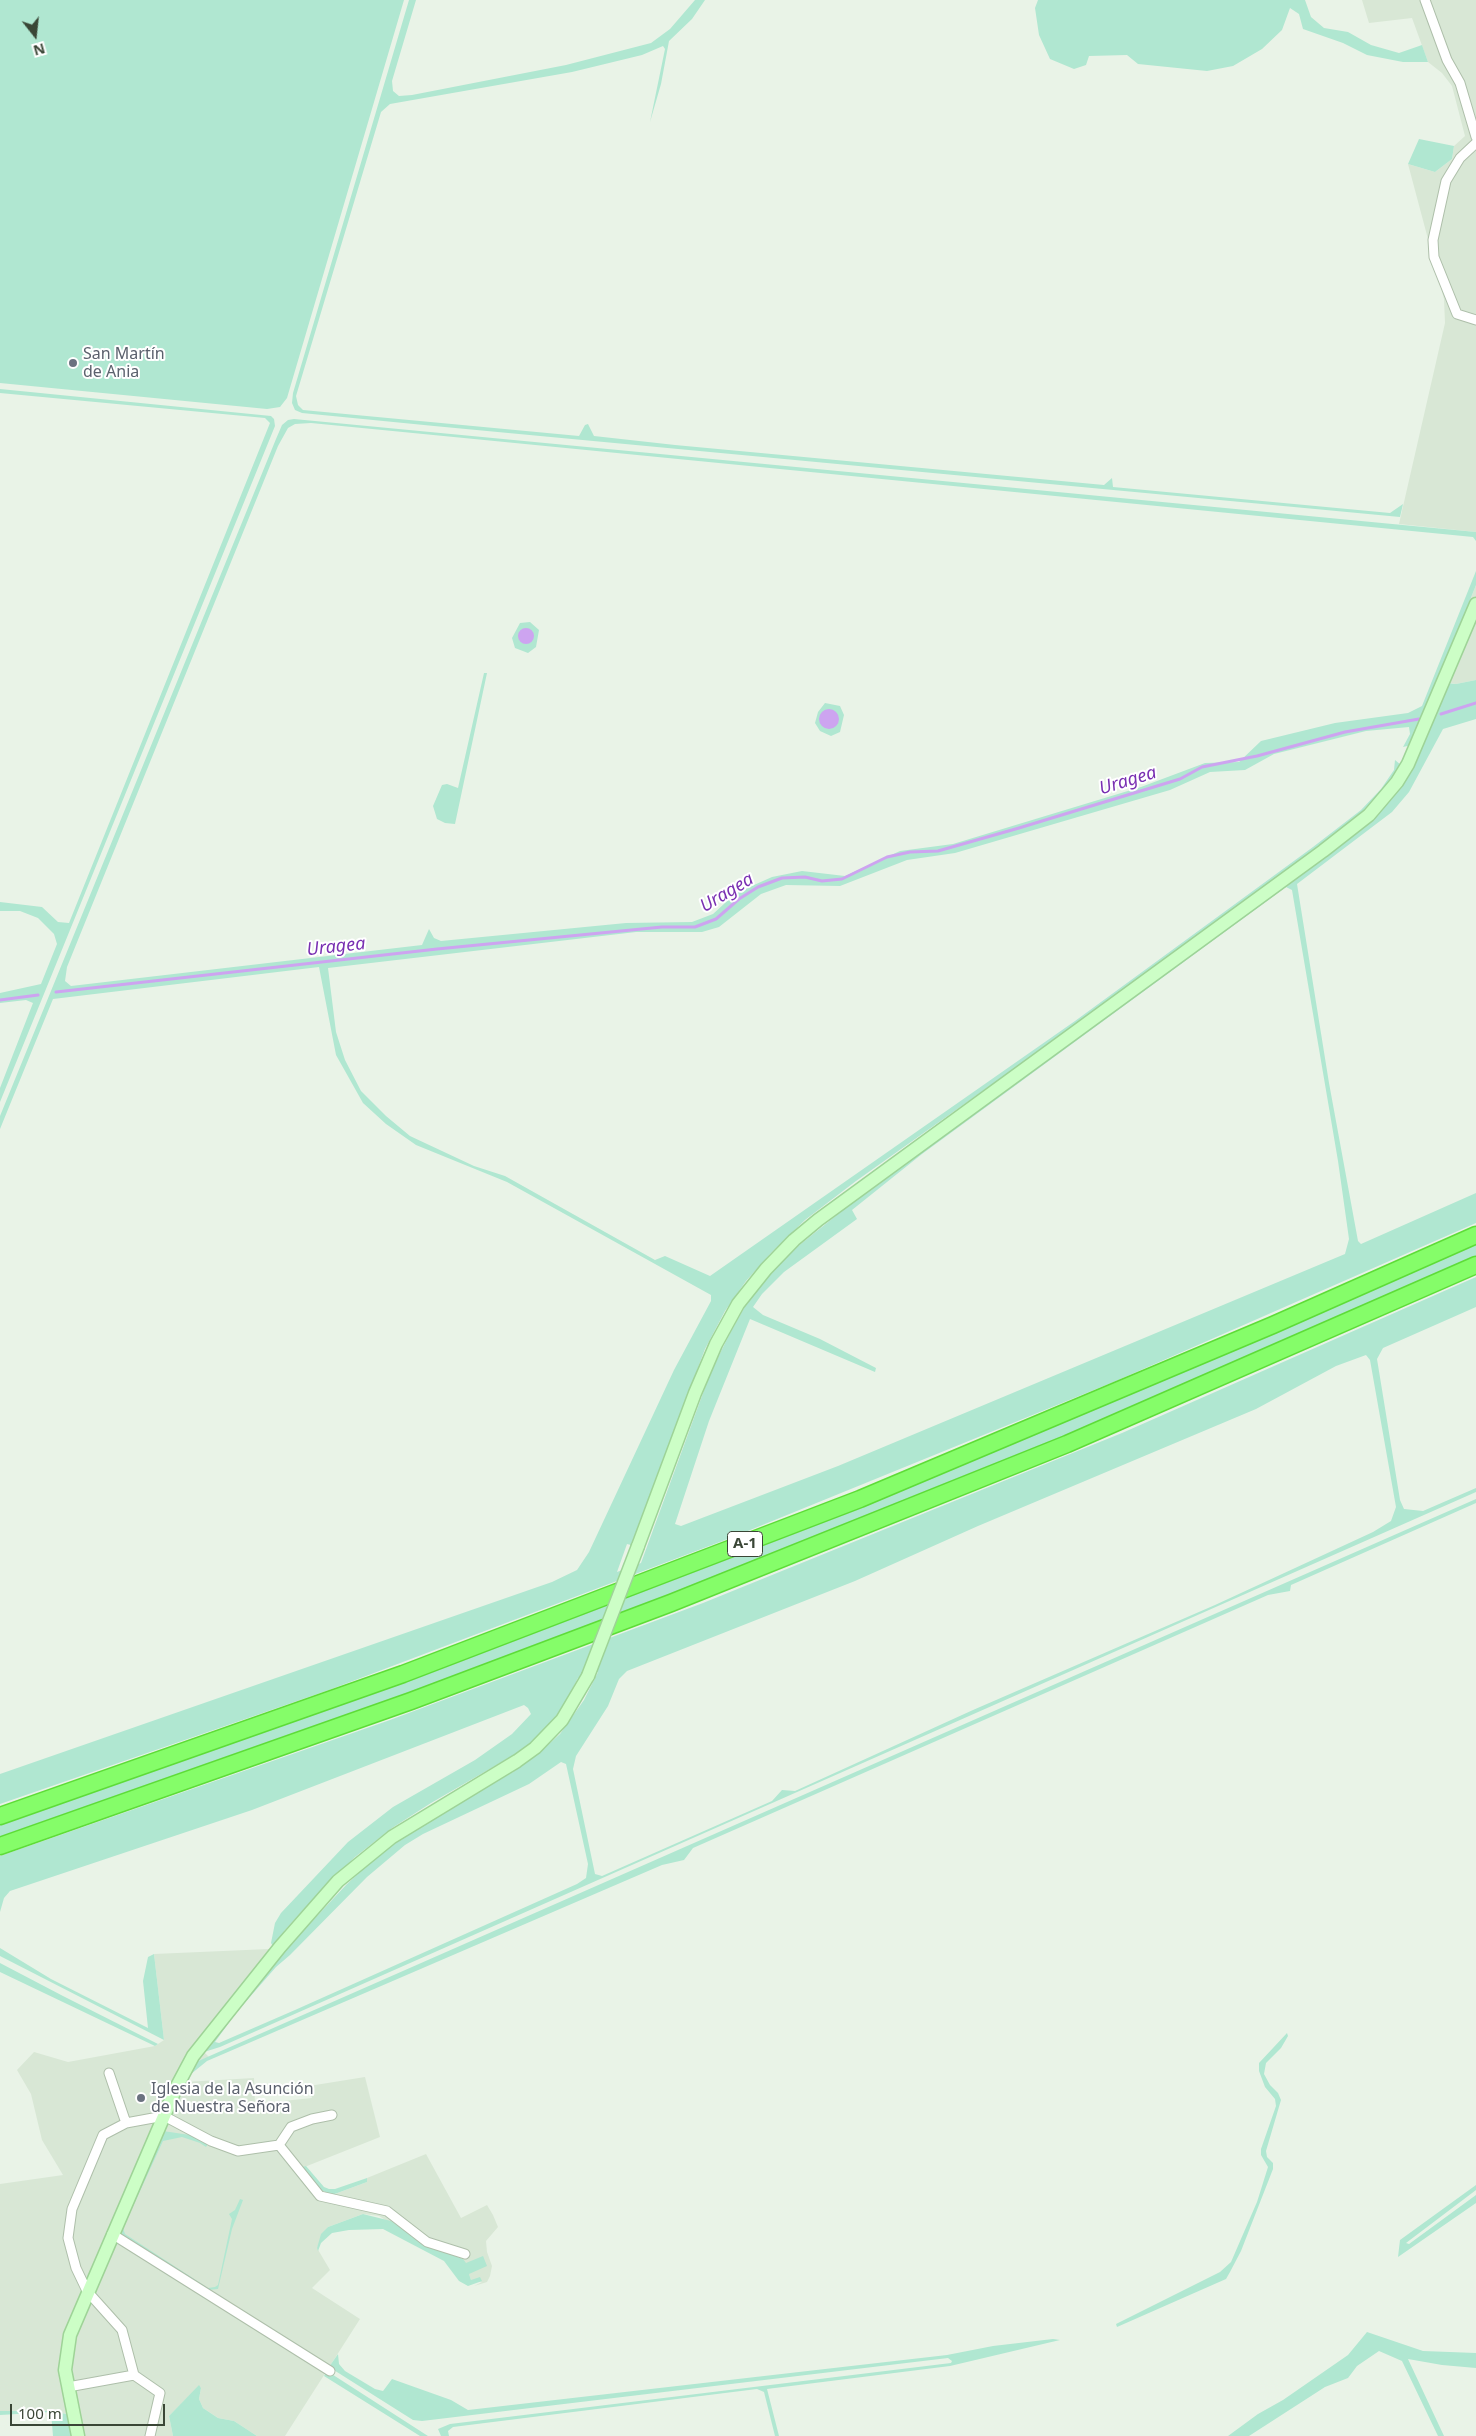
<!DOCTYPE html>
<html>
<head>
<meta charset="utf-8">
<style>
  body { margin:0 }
  #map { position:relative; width:1476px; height:2436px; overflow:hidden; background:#e9f3e7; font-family:"Noto Sans",sans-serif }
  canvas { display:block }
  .north { position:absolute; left:10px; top:10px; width:50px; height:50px; -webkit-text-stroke:4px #fff; paint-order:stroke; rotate:164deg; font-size:14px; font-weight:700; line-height:20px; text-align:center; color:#3a4636 }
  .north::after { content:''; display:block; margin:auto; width:18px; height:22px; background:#3a4636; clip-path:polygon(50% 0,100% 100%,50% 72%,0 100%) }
  .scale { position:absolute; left:10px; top:2404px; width:155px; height:22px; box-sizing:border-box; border:2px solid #3a4636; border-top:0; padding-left:6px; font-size:15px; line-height:18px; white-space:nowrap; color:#3a4636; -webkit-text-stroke:4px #fff; paint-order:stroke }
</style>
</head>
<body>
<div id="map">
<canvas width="1476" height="2436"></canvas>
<div class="north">N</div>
<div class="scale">100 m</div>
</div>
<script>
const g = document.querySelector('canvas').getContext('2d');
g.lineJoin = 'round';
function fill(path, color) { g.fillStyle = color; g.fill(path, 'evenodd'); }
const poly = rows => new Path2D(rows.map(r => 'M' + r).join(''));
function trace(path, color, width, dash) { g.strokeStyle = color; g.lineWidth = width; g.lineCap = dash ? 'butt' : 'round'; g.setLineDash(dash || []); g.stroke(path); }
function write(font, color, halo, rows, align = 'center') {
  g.font = font + ' "Noto Sans",sans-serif'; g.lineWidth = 4; g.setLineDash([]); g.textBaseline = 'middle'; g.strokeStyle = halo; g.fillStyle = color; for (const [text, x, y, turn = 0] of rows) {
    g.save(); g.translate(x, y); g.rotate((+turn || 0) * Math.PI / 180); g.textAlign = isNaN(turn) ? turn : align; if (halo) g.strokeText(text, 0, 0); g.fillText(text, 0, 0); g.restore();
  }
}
fill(poly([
  [1362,0,1476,0,1476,532,1399,524,1445,323,1444,299,1408,164,1435,172,1452,159,1454,146,1465,136,1452,86,1442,73,1428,62,1412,18,1369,23],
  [1476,585,1476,680,1456,684,1438,681],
  [269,1949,277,1957,204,2052,209,2057,196,2062,184,2082,254,2078,255,2104,312,2098,309,2086,365,2077,380,2137,302,2168,321,2190,332,2195,367,2182,367,2178,426,2154,461,2218,487,2205,493,2215,498,2227,486,2241,487,2252,492,2266,490,2276,487,2282,474,2286,482,2282,471,2280,463,2259,429,2247,379,2216,363,2214,328,2227,317,2248,330,2270,312,2288,360,2319,285,2436,257,2436,234,2421,218,2418,203,2408,199,2399,201,2388,199,2386,169,2416,173,2436,72,2436,67,2414,47,2411,0,2411,0,2184,63,2175,42,2140,31,2094,17,2070,34,2052,68,2062,155,2046,164,2040,154,1954]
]), '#d8e7d5');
fill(poly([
  [0,0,404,0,287,398,280,407,267,409,0,383],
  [409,0,416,0,392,81,393,91,399,96,412,95,566,65,651,43,670,29,695,0,705,0,692,19,669,41,661,84,650,122,665,49,663,46,642,55,572,72,390,104,381,112,296,396,298,405,303,410,579,436,585,425,588,424,594,436,675,445,1104,485,1112,478,1113,487,1390,513,1403,504,1400,517,434,426,302,413,295,410,292,403,293,393],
  [1038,0,1305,0,1311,17,1324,28,1348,32,1371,45,1399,53,1422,45,1428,62,1403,62,1367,55,1343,43,1303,29,1299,14,1290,8,1282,30,1262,49,1233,66,1207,71,1138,64,1127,55,1089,56,1086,65,1074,69,1050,59,1039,35,1035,8],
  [1419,139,1454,146,1452,159,1435,172,1408,164],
  [0,389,271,416,274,419,275,426,0,1102,0,1088,33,1003,26,1000,0,1003,0,993,41,984,57,944,54,934,38,918,20,911,0,911,0,902,42,907,58,922,69,923,270,423,265,418,0,393],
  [294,419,1476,532,1476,541,1473,537,311,423,295,424,288,428,278,446,67,967,65,981,71,986,422,945,429,929,434,938,441,941,626,923,692,922,713,914,736,893,772,877,802,871,845,876,900,851,953,844,1141,787,1205,763,1239,762,1261,741,1335,723,1408,713,1422,706,1476,571,1476,585,1412,745,1403,747,1410,734,1409,727,1366,731,1274,754,1245,770,1210,772,1170,790,955,853,907,860,840,886,786,885,761,894,719,927,702,932,636,932,328,968,336,1032,345,1060,361,1091,386,1116,410,1136,474,1166,505,1176,655,1260,665,1256,710,1276,1075,1021,1313,847,1361,810,1381,789,1394,770,1395,760,1401,765,1399,770,1370,806,1345,827,1046,1046,856,1181,805,1220,771,1253,746,1281,725,1311,705,1349,631,1545,627,1544,617,1572,641,1563,710,1374,728,1337,744,1308,765,1280,792,1251,878,1182,1356,834,1380,811,1446,683,1456,684,1476,680,1476,719,1443,729,1409,792,1392,812,1297,884,1329,1083,1358,1241,1361,1244,1476,1193,1476,1223,1116,1381,733,1537,329,1690,0,1804,0,1774,552,1582,577,1570,589,1552,674,1370,711,1301,711,1295,507,1182,416,1145,386,1124,363,1103,336,1055,319,967,53,999,0,1129,0,1116,276,439,282,425,288,420],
  [1286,887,1292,890,1338,1161,1349,1239,1345,1254,838,1466,681,1526,675,1524,709,1421,750,1319,875,1372,876,1368,820,1339,763,1315,753,1307,762,1294,784,1272,857,1219,852,1210,922,1154],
  [530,622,539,630,536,647,528,653,515,648,512,638,520,623],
  [484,673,487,673,455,824,445,823,437,819,433,806,442,785,447,784,458,788],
  [825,703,840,706,844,715,840,732,831,736,820,731,815,723,818,712],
  [1476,1243,1476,1258,1126,1411,788,1551,411,1694,0,1839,0,1824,406,1681,782,1538,952,1468],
  [1476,1277,1476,1307,1383,1348,1377,1359,1400,1500,1404,1509,1423,1511,1476,1488,1476,1492,220,2047,204,2052,203,2047,286,1949,347,1884,375,1858,410,1832,513,1772,539,1753,560,1734,584,1700,598,1672,578,1678,565,1703,550,1725,524,1749,431,1803,392,1828,355,1857,303,1910,285,1930,274,1948,271,1943,275,1923,281,1913,348,1842,393,1807,475,1760,512,1734,531,1714,528,1708,524,1705,252,1810,10,1891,4,1898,0,1912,0,1856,390,1720,703,1603,1122,1433],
  [1366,1355,1370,1360,1396,1507,1391,1521,1373,1532,1215,1605,973,1710,795,1791,782,1790,772,1801,602,1876,595,1874,573,1769,576,1756,608,1706,619,1679,627,1671,855,1581,978,1526,1256,1409,1336,1366],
  [561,1762,566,1764,588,1864,586,1878,577,1884,295,2010,219,2043,215,2042,235,2014,276,1967,290,1955,367,1877,405,1845,423,1834,529,1784],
  [1476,1499,1476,1503,1291,1585,1290,1591,1268,1595,693,1848,684,1860,662,1865,207,2061,191,2074,188,2082,184,2082,196,2062],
  [0,1948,51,1979,148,2028,143,1981,148,1957,154,1954,164,2040,0,1956],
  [0,1963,63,1996,158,2044,155,2046,0,1972],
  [1287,2033,1288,2036,1281,2048,1266,2063,1264,2074,1270,2085,1278,2093,1281,2100,1266,2151,1267,2157,1273,2163,1273,2169,1241,2251,1230,2272,1226,2279,1117,2327,1116,2324,1220,2272,1231,2262,1257,2202,1268,2167,1261,2155,1261,2149,1276,2106,1275,2099,1265,2087,1259,2071,1259,2063],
  [163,2131,190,2135,208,2144,206,2147,200,2143,182,2137,163,2141,123,2228,125,2234,208,2288,215,2287,218,2285,232,2219,229,2214,235,2210,240,2199,243,2200,232,2229,218,2289,207,2290,121,2236,119,2231],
  [306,2166,324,2187,329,2189,335,2189,367,2178,367,2182,332,2195,321,2190,302,2167],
  [1476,2185,1476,2190,1406,2243,1409,2244,1476,2195,1476,2203,1398,2257,1400,2240],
  [363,2214,391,2221,423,2243,463,2259,466,2263,483,2256,487,2266,469,2274,471,2280,480,2277,482,2281,468,2286,459,2281,444,2261,383,2229,349,2230,332,2233,321,2243,318,2251,317,2248,321,2234,328,2227],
  [1367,2332,1423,2351,1476,2353,1476,2368,1442,2365,1408,2359,1444,2436,1438,2436,1402,2361,1379,2351,1357,2366,1348,2378,1325,2387,1249,2436,1228,2436,1258,2414,1283,2400,1348,2355],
  [1053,2339,1060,2340,950,2366,767,2389,779,2436,775,2436,764,2392,757,2389,453,2427,448,2431,449,2436,441,2436,438,2429,450,2424,951,2363,952,2361,948,2358,422,2421,413,2420,329,2367,338,2354,339,2364,345,2371,375,2389,383,2391,392,2379,451,2400,468,2410,947,2355,993,2346],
  [327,2371,428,2436,420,2436,324,2376],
  [199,2385,201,2388,199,2399,203,2408,218,2418,234,2421,257,2436,173,2436,169,2416],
  [0,2411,47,2411,67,2414,72,2436,53,2436,51,2412,0,2415]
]), '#b0e7d1');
fill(poly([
  '518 636a8 8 0 1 1 16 0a8 8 0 1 1-16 0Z',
  '819 719a10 10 0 1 1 20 0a10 10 0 1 1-20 0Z'
]), '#cda4f0');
trace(poly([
  [1441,714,1476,703],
  [56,992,437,949,662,927,695,927,716,919,739,899,758,887,782,878,805,877,822,881,842,879,887,857,910,852,938,851,1019,828,1180,779,1202,767,1257,756,1345,732,1419,719],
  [0,1000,38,995]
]), '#cda4f0', 3);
const street = poly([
  [1425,0,1447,60,1460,83,1476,137],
  [1476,143,1460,158,1446,181,1433,240,1434,257,1457,314,1476,320],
  [109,2073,126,2123],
  [279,2145,291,2127,312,2119,332,2115],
  [112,2234,330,2371],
  [134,2375,122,2330,87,2291,76,2268,68,2238,72,2209,103,2135,126,2123,164,2116,211,2141,238,2151,279,2145,320,2196,387,2211,427,2242,465,2254],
  [68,2387,134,2375,160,2393,150,2436]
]);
const secondary = poly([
  [638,1546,695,1393,716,1344,738,1304,766,1269,794,1240,818,1220,1323,851,1369,815,1397,782,1408,764,1476,604],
  [78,2436,65,2370,70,2335,176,2088,193,2056,280,1947,338,1881,392,1837,517,1761,535,1748,562,1720,588,1676]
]);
const highway = poly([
  [0,1816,403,1674,860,1499,1273,1325,1476,1235],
  [0,1846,411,1701,671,1603,1067,1444,1476,1265]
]);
trace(street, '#aebfaa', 11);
trace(secondary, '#9ed397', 15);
trace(highway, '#5edc38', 19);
trace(street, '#fff', 9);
trace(secondary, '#ccfec6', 12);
trace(highway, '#85fd69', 16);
const secondaryBridge = poly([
  [588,1676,638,1546]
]);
trace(secondaryBridge, '#9ed397', 15, []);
trace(secondaryBridge, '#ccfec6', 12);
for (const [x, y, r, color] of [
  [73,363,5,"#6b7280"],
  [141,2098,5,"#6b7280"]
]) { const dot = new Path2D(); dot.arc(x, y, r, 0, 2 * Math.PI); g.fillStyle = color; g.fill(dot); trace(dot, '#fff', 2); }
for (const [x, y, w] of [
  [745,1544,35]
]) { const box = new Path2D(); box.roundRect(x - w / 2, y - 12.5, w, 25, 4); g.fillStyle = '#fff'; g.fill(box); trace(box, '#3a4636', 1); }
write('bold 15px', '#3a4636', null, [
  ["A-1",745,1544]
]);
write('16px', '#5b616d', '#fff', [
  ["San Martín",83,354],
  ["de Ania",83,372],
  ["Iglesia de la Asunción",151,2089],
  ["de Nuestra Señora",151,2107]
], 'left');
write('italic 18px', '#792fb2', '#fff', [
  ["Uragea",1128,781,-17],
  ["Uragea",727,893,-31],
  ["Uragea",336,947,-6]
]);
</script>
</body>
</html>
